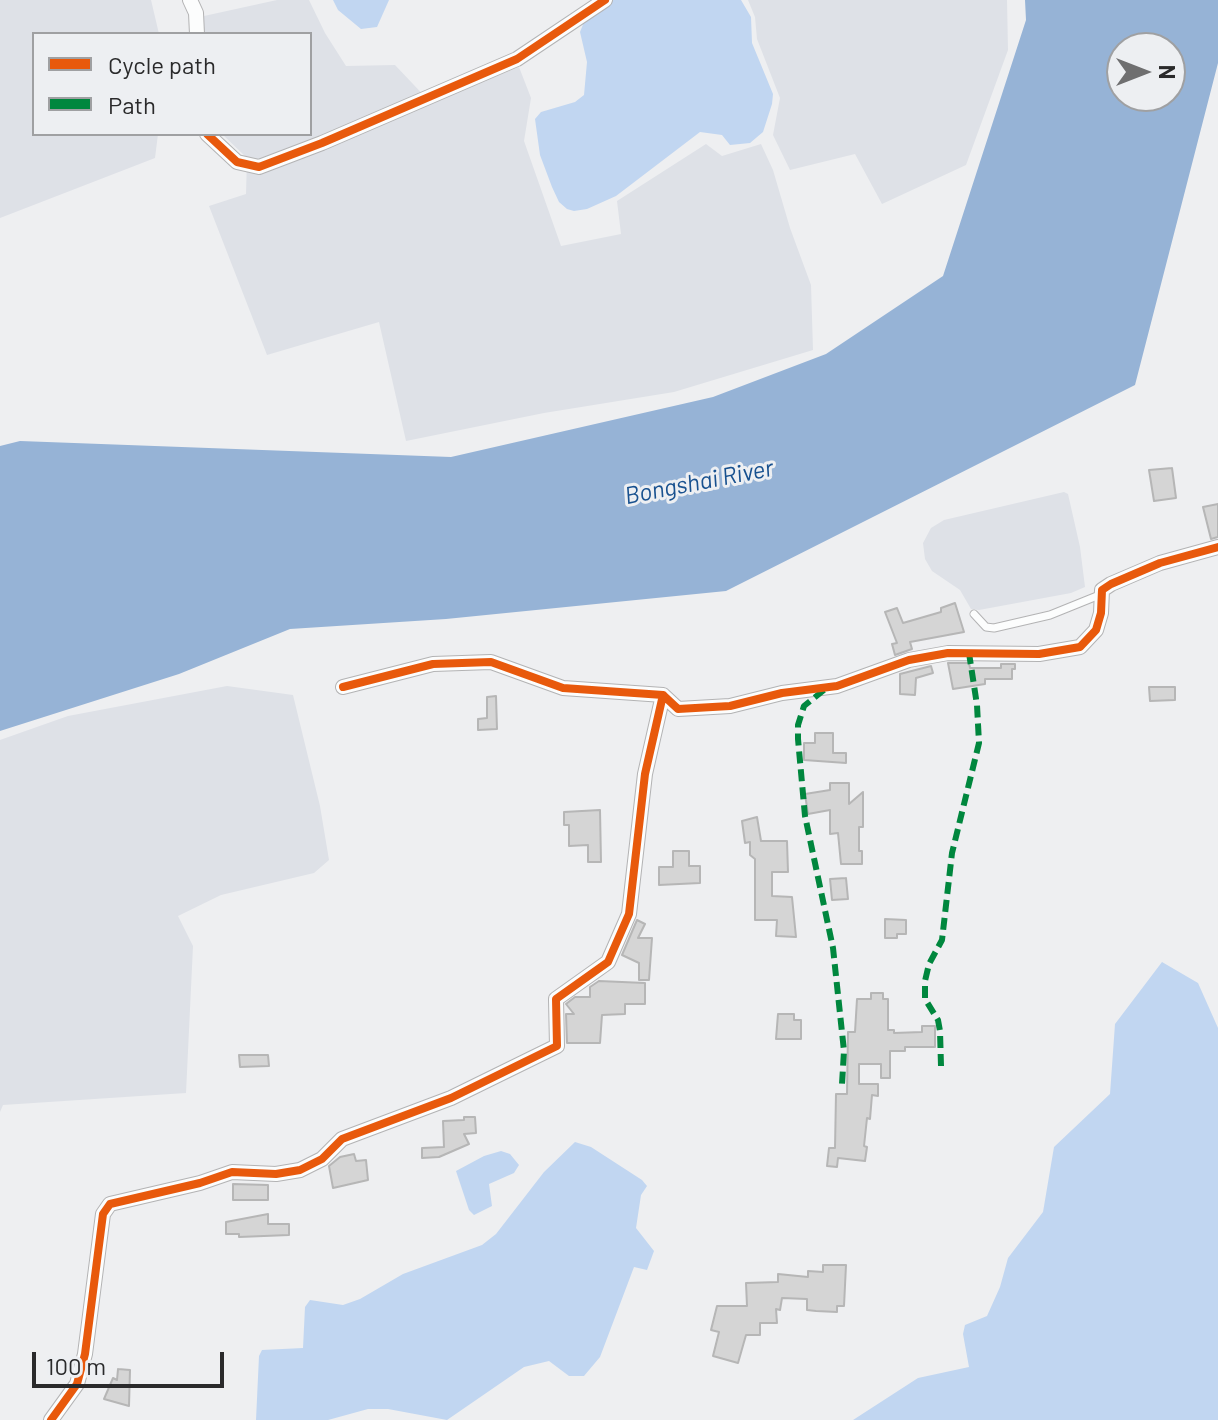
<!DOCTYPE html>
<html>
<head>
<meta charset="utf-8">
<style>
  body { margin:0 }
  #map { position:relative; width:1218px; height:1420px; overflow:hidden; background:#eeeff1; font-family:Barlow,sans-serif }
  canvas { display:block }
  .legend { position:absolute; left:32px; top:32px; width:280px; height:104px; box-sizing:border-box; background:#edeff2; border:2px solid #9fa0a2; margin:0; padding:10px 14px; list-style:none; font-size:24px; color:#2a2a2b }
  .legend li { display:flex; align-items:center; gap:16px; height:40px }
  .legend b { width:40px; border:2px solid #9fa0a2 }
  .north { position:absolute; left:1106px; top:32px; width:80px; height:80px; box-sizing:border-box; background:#edeff2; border:2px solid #9fa0a2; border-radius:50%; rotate:90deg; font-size:22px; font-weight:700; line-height:32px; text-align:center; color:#2a2a2b }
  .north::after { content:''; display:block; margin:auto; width:28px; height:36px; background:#6f6f70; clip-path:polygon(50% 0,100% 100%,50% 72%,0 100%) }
  .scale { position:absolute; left:32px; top:1352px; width:192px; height:36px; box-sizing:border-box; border:4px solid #2a2a2b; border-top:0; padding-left:10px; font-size:24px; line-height:28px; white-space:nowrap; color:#2a2a2b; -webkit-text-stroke:6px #edeff2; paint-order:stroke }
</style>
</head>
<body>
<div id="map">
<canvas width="1218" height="1420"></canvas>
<ul class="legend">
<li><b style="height:10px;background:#e8590c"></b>Cycle path</li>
<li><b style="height:10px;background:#00873e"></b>Path</li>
</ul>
<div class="north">N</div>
<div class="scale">100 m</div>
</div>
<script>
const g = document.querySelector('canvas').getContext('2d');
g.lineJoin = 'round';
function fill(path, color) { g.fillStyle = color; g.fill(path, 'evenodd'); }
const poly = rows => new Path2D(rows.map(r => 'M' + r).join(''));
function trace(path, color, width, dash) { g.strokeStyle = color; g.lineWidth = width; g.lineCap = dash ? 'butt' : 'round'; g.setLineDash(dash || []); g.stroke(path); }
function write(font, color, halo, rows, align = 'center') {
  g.font = font + ' Barlow,sans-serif'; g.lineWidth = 6; g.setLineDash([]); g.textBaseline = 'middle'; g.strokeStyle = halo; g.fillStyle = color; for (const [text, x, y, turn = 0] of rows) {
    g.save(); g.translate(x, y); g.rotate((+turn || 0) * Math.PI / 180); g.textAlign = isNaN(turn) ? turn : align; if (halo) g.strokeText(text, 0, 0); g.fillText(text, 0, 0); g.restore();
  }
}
fill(poly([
  [0,0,151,0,159,34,34,34,34,134,158,134,155,158,0,218],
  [277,0,309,0,325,33,346,66,395,65,431,103,519,67,531,98,524,141,561,246,621,234,617,201,706,144,722,156,761,144,773,170,790,228,811,285,813,350,674,392,544,413,406,441,379,322,267,355,209,206,246,194,247,158,222,134,310,134,310,34,203,34,204,16],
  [748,0,1007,0,1008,50,966,165,882,204,855,154,790,170,773,135,780,98,757,39,755,17],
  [1064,492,1068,494,1080,547,1085,587,1071,593,979,610,971,609,960,590,932,571,925,559,923,543,931,528,944,520],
  [227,686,293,695,320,806,329,860,314,873,221,895,178,916,193,946,186,1093,3,1105,0,1112,0,740,68,716]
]), '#dee1e7');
fill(poly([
  [333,0,389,0,377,27,361,29,338,10],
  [610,0,741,0,751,17,752,43,773,94,772,104,763,132,750,143,730,145,722,135,700,132,616,196,587,209,574,211,567,209,559,202,552,187,540,155,535,119,541,112,575,102,584,95,587,62,580,32,584,22],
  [1162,962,1198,983,1218,1028,1218,1420,853,1420,918,1378,969,1367,963,1334,965,1325,987,1316,1000,1287,1008,1258,1043,1212,1054,1147,1110,1094,1115,1024],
  [575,1142,591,1147,642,1180,647,1186,641,1195,636,1228,654,1251,647,1270,634,1267,600,1357,584,1376,569,1376,549,1361,524,1367,447,1420,388,1409,368,1409,328,1420,256,1420,259,1356,262,1350,303,1348,305,1307,310,1300,343,1305,360,1299,403,1274,482,1245,496,1234,544,1172],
  [501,1151,510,1154,519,1165,514,1173,489,1184,492,1206,474,1215,469,1210,456,1171,484,1156]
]), '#c1d6f1');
fill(poly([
  [1025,0,1218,0,1218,63,1135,385,726,591,446,619,290,629,179,674,0,731,0,446,20,441,451,457,713,397,826,354,943,276,1026,20],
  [1122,48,1170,48,1170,96,1122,96]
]), '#96b3d6');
const building = poly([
  [1172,468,1176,498,1154,501,1149,470,1172,468],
  [1218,504,1218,537,1211,539,1203,507,1218,504],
  [955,603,964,632,910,642,912,649,895,655,892,644,897,643,885,612,897,608,903,623,941,612,941,608,955,603],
  [948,663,969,663,970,668,1001,668,1001,664,1015,664,1015,669,1012,669,1012,679,985,679,985,684,953,689,948,663],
  [931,666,933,673,916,678,915,695,900,694,900,674,931,666],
  [1149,687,1175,687,1175,700,1150,701,1149,687],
  [496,696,497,729,478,730,478,719,487,718,487,697,496,696],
  [815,733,833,733,833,753,846,753,846,763,804,760,804,743,815,743,815,733],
  [830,783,849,783,849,804,863,792,863,827,859,827,859,851,862,851,862,864,841,864,838,833,830,834,830,810,808,814,805,794,830,790,830,783],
  [600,810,601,862,588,862,588,845,569,846,569,825,564,825,564,812,600,810],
  [757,817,761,841,787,841,788,872,772,872,772,896,792,897,796,937,776,936,777,920,755,920,755,859,750,855,750,842,745,843,742,821,757,817],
  [673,851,689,851,689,866,700,866,700,883,659,885,659,867,673,867,673,851],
  [846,878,848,899,832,900,830,879,846,878],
  [885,919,906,920,906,934,897,934,897,938,885,938,885,919],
  [637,920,645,924,638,938,652,938,649,980,639,980,639,963,622,955,637,920],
  [599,981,645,983,645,1004,625,1004,625,1014,602,1015,600,1043,567,1043,566,1014,574,1014,566,1004,575,997,590,997,590,987,599,981],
  [871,993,883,993,883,999,888,999,888,1030,894,1030,894,1033,922,1032,922,1026,935,1026,935,1047,905,1047,905,1051,890,1051,890,1078,881,1078,881,1064,859,1064,859,1084,878,1084,878,1096,872,1095,870,1119,867,1118,864,1146,867,1147,865,1161,838,1158,837,1167,827,1166,829,1148,835,1148,836,1094,847,1094,848,1032,855,1032,857,999,871,999,871,993],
  [778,1014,794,1014,794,1020,801,1020,801,1039,776,1039,778,1014],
  [239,1055,268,1055,269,1066,240,1067,239,1055],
  [464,1117,475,1117,476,1133,464,1134,469,1144,439,1157,422,1158,422,1148,444,1147,443,1121,464,1120,464,1117],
  [354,1154,356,1161,366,1160,368,1180,333,1188,329,1166,340,1157,354,1154],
  [233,1184,268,1185,268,1200,233,1200,233,1184],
  [268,1214,268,1224,289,1224,289,1235,239,1237,239,1234,226,1234,226,1222,268,1214],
  [823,1265,846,1265,844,1306,837,1306,837,1312,816,1311,807,1310,807,1299,782,1298,780,1310,776,1309,777,1323,760,1323,760,1335,746,1335,738,1363,713,1356,719,1332,711,1330,717,1306,747,1306,746,1283,778,1282,778,1274,808,1277,808,1271,823,1272,823,1265],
  [118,1369,130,1370,129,1406,104,1399,113,1378,117,1380,118,1369]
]);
fill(building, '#d5d5d5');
trace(building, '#b6b6b6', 2);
const service = poly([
  [974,614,986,627,994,628,1050,615,1102,594]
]);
const minor = poly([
  [190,0,196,13,197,34],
  [207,134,237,162,259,167,322,143,517,59,605,0],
  [343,687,433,664,491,662,563,688,663,695,678,709,730,706,782,693,837,686,909,660,948,653,1039,654,1080,647,1096,630,1101,613,1102,590,1111,584,1160,563,1218,547],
  [51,1420,77,1384,85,1354,103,1214,110,1204,200,1183,232,1172,276,1174,300,1170,322,1159,342,1139,451,1098,557,1046,556,999,608,962,629,914,645,774,663,695]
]);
trace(service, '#b3b3b4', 9);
trace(minor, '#b3b3b4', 16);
trace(service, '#fcfdfd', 7);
trace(minor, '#fcfdfd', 14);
trace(poly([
  [824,690,804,706,798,725,798,739,805,816,833,948,844,1051,842,1084],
  [941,1066,940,1031,938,1020,925,999,925,981,929,964,942,940,952,853,979,743,977,705,969,653]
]), '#00873e', 6, [12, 6]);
trace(poly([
  [207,134,237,162,259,167,322,143,517,59,605,0],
  [343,687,433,664,491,662,563,688,663,695,678,709,730,706,782,693,837,686,909,660,948,653,1039,654,1080,647,1096,630,1101,613,1102,590,1111,584,1160,563,1218,547],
  [51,1420,77,1384,85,1354,103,1214,110,1204,200,1183,232,1172,276,1174,300,1170,322,1159,342,1139,451,1098,557,1046,556,999,608,962,629,914,645,774,663,695]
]), '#e8590c', 8);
write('italic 24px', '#18518f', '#edeff2', [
  ["Bongshai River",699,482,-11]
]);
</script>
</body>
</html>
